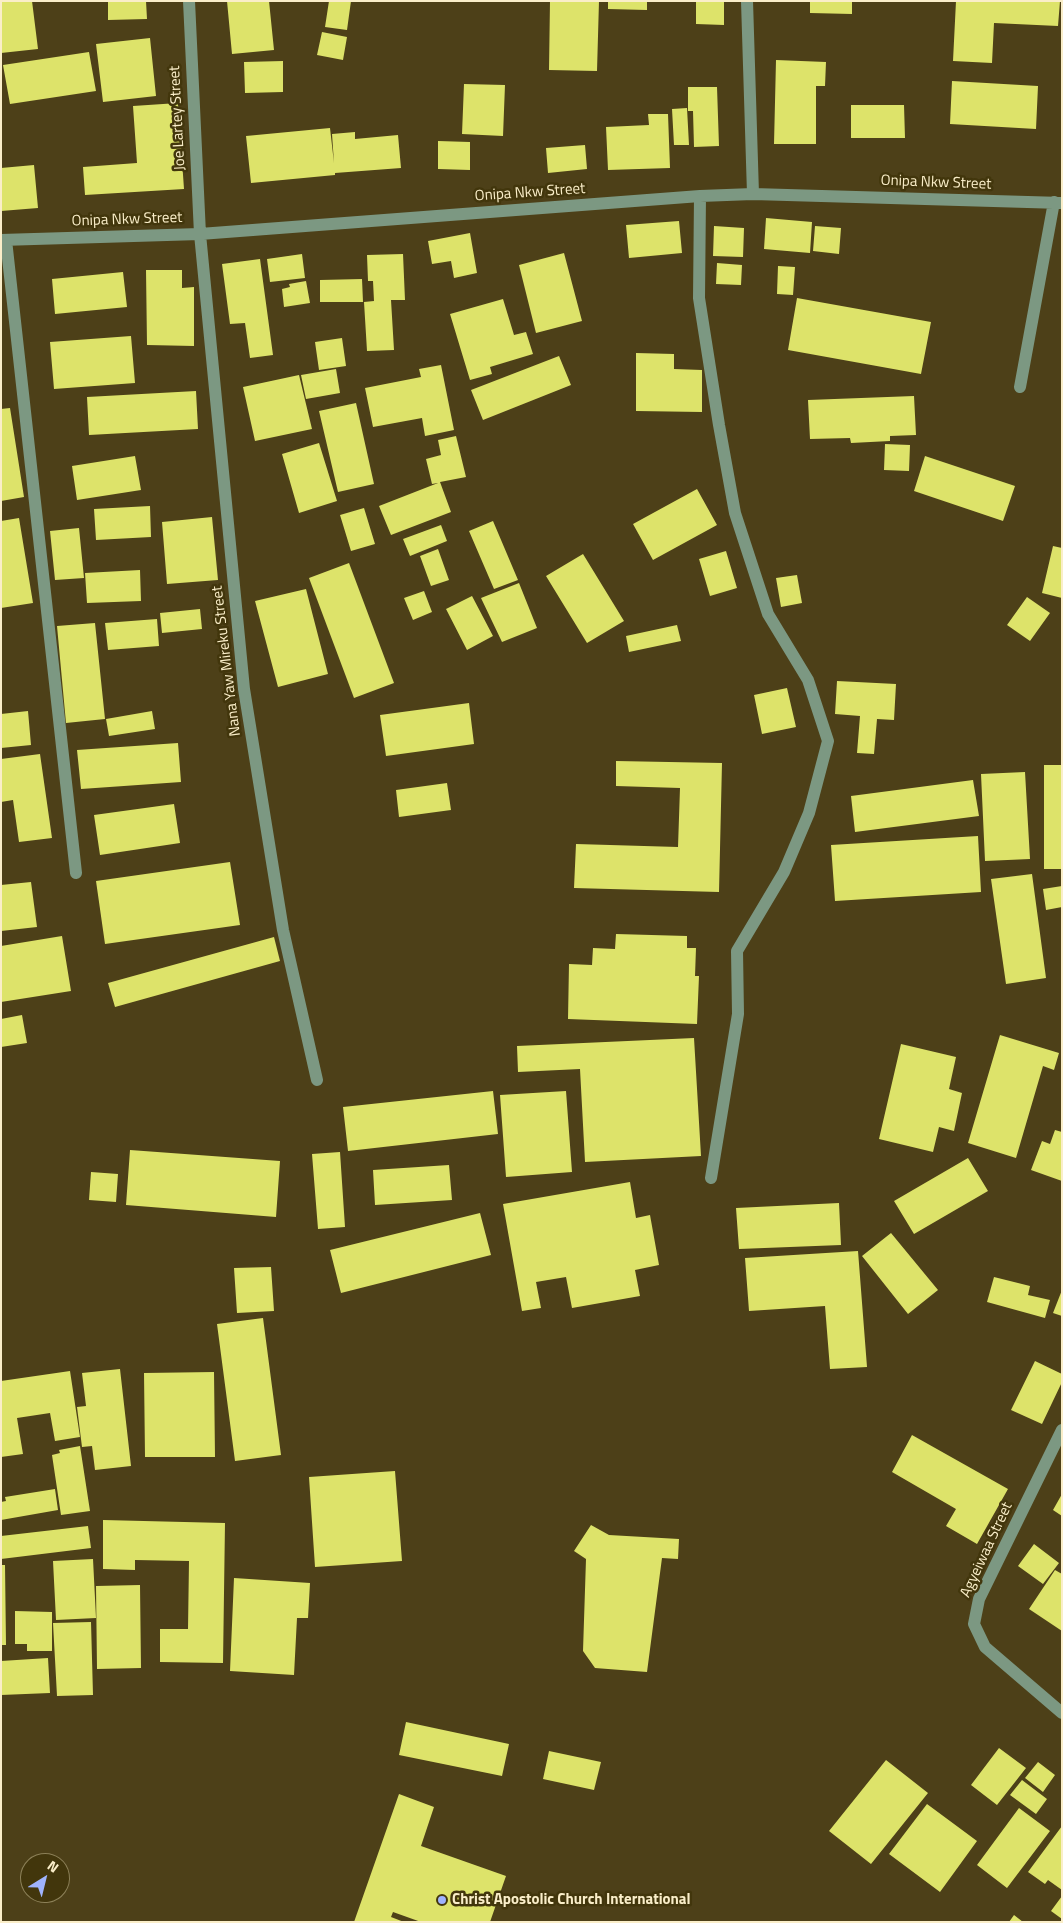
<!DOCTYPE html>
<html>
<head>
<meta charset="utf-8">
<style>
  body { margin:0 }
  #map { position:relative; width:1063px; height:1923px; overflow:hidden; background:#4d4018; font-family:"Titillium Web",sans-serif }
  canvas { display:block }
  .frame { position:absolute; inset:0; border:2px solid #faeec9; pointer-events:none }
  .north { position:absolute; left:20px; top:1853px; width:50px; height:50px; box-sizing:border-box; background:#42360c; border:1px solid #8c8058; border-radius:50%; rotate:36deg; font-size:14px; font-weight:700; line-height:20px; text-align:center; color:#faeec9 }
  .north::after { content:''; display:block; margin:auto; width:18px; height:22px; background:#9fb3fd; clip-path:polygon(50% 0,100% 100%,50% 72%,0 100%) }
</style>
</head>
<body>
<div id="map">
<canvas width="1063" height="1923"></canvas>
<div class="frame"></div>
<div class="north">N</div>
</div>
<script>
const g = document.querySelector('canvas').getContext('2d');
g.lineJoin = 'round';
function fill(path, color) { g.fillStyle = color; g.fill(path, 'evenodd'); }
const poly = rows => new Path2D(rows.map(r => 'M' + r).join(''));
function trace(path, color, width, dash) { g.strokeStyle = color; g.lineWidth = width; g.lineCap = dash ? 'butt' : 'round'; g.setLineDash(dash || []); g.stroke(path); }
function write(font, color, halo, rows, align = 'center') {
  g.font = font + ' "Titillium Web",sans-serif'; g.lineWidth = 5; g.setLineDash([]); g.textBaseline = 'middle'; g.strokeStyle = halo; g.fillStyle = color; for (const [text, x, y, turn = 0] of rows) {
    g.save(); g.translate(x, y); g.rotate((+turn || 0) * Math.PI / 180); g.textAlign = isNaN(turn) ? turn : align; if (halo) g.strokeText(text, 0, 0); g.fillText(text, 0, 0); g.restore();
  }
}
fill(poly([
  [1,1,32,1,38,49,1,53],
  [108,1,146,1,147,19,108,20],
  [227,1,269,1,274,50,232,54],
  [329,1,351,1,347,30,325,27],
  [550,1,599,1,597,71,549,70],
  [608,1,647,1,647,10,608,9],
  [696,1,724,1,724,25,696,24],
  [810,1,852,1,852,14,810,13],
  [956,1,1060,1,1058,26,994,23,992,63,953,61],
  [322,32,347,37,343,60,317,55],
  [150,38,156,96,103,102,96,44],
  [89,52,96,91,10,104,3,65],
  [776,60,826,62,825,86,816,86,816,144,774,144],
  [283,61,283,92,245,93,244,62],
  [952,81,1038,86,1036,129,950,124],
  [464,84,505,85,503,136,462,134],
  [688,87,717,87,719,146,694,147,693,111,688,111],
  [178,103,184,189,85,195,83,167,137,163,133,106],
  [851,105,904,105,905,138,851,138],
  [687,108,689,145,674,145,672,109],
  [648,114,668,114,670,168,608,170,606,127,649,125],
  [330,128,334,163,332,134,355,132,355,139,398,135,401,168,335,173,335,175,251,183,246,136],
  [438,141,470,142,470,170,438,169],
  [585,145,587,169,548,173,546,148],
  [34,165,38,208,1,211,1,168],
  [766,218,812,222,810,253,764,249],
  [679,221,682,253,629,258,626,225],
  [714,226,744,228,743,257,713,256],
  [815,226,841,228,839,254,813,251],
  [470,233,477,273,454,278,451,261,432,264,428,241],
  [564,253,582,321,536,333,519,265],
  [302,254,305,278,270,282,267,259],
  [403,254,405,300,391,300,394,350,367,351,364,302,374,301,373,281,368,281,367,255],
  [260,259,273,355,250,358,245,323,230,324,222,264],
  [717,263,742,265,741,285,716,284],
  [778,266,795,267,793,295,777,294],
  [146,270,182,270,182,288,194,287,194,346,147,345],
  [123,272,127,307,55,314,52,279],
  [362,279,363,302,320,302,320,280],
  [306,281,310,303,284,307,282,289,290,287,289,284],
  [797,298,931,322,921,374,788,350],
  [503,299,514,335,526,332,533,354,490,367,492,374,470,380,450,314],
  [131,336,135,383,54,389,50,342],
  [342,338,346,366,319,370,315,342],
  [636,353,674,354,674,369,702,370,702,412,636,411],
  [559,356,571,385,483,420,471,390],
  [441,365,454,430,425,436,422,418,373,427,365,388,421,377,419,369],
  [336,369,340,393,306,399,301,375],
  [299,375,312,429,255,441,243,387],
  [196,391,198,429,89,435,87,397],
  [914,396,916,435,890,436,890,441,851,443,850,438,810,439,808,400],
  [356,403,374,484,338,492,319,411],
  [10,408,24,497,1,501,1,409],
  [456,436,466,477,440,482,451,512,391,535,379,506,438,483,432,484,426,459,441,455,438,440],
  [319,443,337,501,299,513,282,454],
  [885,444,910,445,909,471,884,470],
  [135,456,141,490,77,500,72,466],
  [925,456,1015,486,1003,521,914,491],
  [697,489,717,525,653,560,633,524],
  [150,506,151,537,96,540,94,509],
  [364,508,375,544,351,551,340,515],
  [212,517,218,580,167,584,162,522],
  [19,518,33,603,1,608,1,521],
  [493,521,518,580,494,589,469,531],
  [441,525,447,541,410,556,403,539],
  [79,528,84,578,55,580,50,531],
  [1053,546,1062,548,1062,598,1042,593],
  [438,549,449,580,431,586,420,556],
  [726,551,737,588,710,596,699,559],
  [583,554,624,621,587,643,546,576],
  [349,563,394,683,354,698,309,578],
  [140,570,141,601,87,603,85,573],
  [797,575,802,603,781,607,776,578],
  [519,583,537,628,502,642,481,598],
  [306,589,328,674,278,687,255,601],
  [424,591,432,612,413,620,404,598],
  [472,596,493,636,467,650,446,609],
  [1027,597,1050,613,1030,641,1007,625],
  [200,609,202,629,162,633,160,613],
  [157,619,159,646,108,650,105,623],
  [95,623,105,719,66,723,57,626],
  [677,625,681,641,629,652,626,636],
  [837,681,896,684,894,720,877,719,874,754,857,753,860,716,835,714],
  [787,688,796,727,762,734,754,695],
  [469,703,474,744,386,756,380,715],
  [28,711,31,745,1,748,1,714],
  [152,711,155,729,109,736,106,719],
  [178,743,181,782,81,789,77,750],
  [40,754,52,838,19,842,13,800,1,802,1,759],
  [616,761,722,763,719,892,574,888,576,844,678,847,680,788,616,786],
  [1044,765,1062,765,1062,869,1044,869],
  [1025,772,1030,859,985,861,981,774],
  [973,780,979,816,855,832,851,796],
  [447,783,451,810,399,817,396,790],
  [174,804,180,843,100,855,94,815],
  [978,836,981,892,835,901,831,845],
  [230,862,240,925,105,944,96,881],
  [1032,874,1046,978,1006,984,991,879],
  [31,882,37,927,1,931,1,885],
  [1062,886,1062,907,1046,910,1043,889],
  [616,934,687,936,687,948,696,948,695,976,699,976,697,1024,568,1019,569,964,592,965,593,948,615,949],
  [62,936,71,991,1,1002,1,946],
  [274,937,280,961,115,1007,108,983],
  [22,1015,27,1043,1,1047,1,1019],
  [1000,1035,1059,1053,1054,1070,1043,1066,1016,1158,968,1143],
  [694,1038,701,1156,585,1162,580,1069,518,1072,517,1046],
  [901,1044,956,1057,949,1089,962,1093,954,1131,939,1127,933,1152,879,1139],
  [493,1091,498,1134,348,1151,343,1107],
  [566,1091,572,1172,506,1177,500,1095],
  [1055,1130,1062,1132,1062,1181,1031,1170,1042,1141,1050,1144],
  [130,1150,280,1161,276,1217,126,1205],
  [340,1152,345,1227,318,1229,312,1154],
  [968,1158,988,1191,914,1234,894,1201],
  [449,1165,452,1200,375,1205,373,1170],
  [91,1172,118,1174,116,1202,89,1200],
  [630,1182,636,1218,650,1215,659,1265,635,1270,640,1296,572,1308,566,1277,536,1282,541,1308,522,1311,503,1204],
  [839,1203,841,1245,739,1249,736,1208],
  [480,1213,491,1255,341,1293,330,1250],
  [891,1233,938,1290,908,1314,862,1256],
  [858,1251,867,1367,830,1369,825,1306,749,1311,745,1258],
  [271,1267,274,1311,237,1313,234,1268],
  [994,1277,1030,1286,1028,1295,1050,1300,1045,1318,987,1302],
  [1062,1290,1062,1316,1053,1313],
  [263,1318,281,1455,235,1461,217,1324],
  [1035,1361,1062,1374,1062,1382,1042,1424,1011,1410],
  [120,1369,131,1466,95,1470,92,1446,82,1447,77,1407,86,1406,82,1373],
  [70,1371,80,1437,55,1441,50,1413,17,1418,23,1454,1,1457,1,1381],
  [214,1372,215,1457,145,1457,144,1373],
  [912,1435,1008,1489,977,1544,946,1526,956,1509,892,1472],
  [80,1446,90,1511,61,1515,52,1455,60,1453,59,1450],
  [395,1471,402,1561,315,1567,309,1477],
  [55,1489,58,1510,1,1520,1,1502,6,1501,5,1497],
  [1062,1494,1062,1516,1053,1510],
  [103,1520,225,1523,223,1663,160,1662,160,1629,188,1629,189,1561,135,1560,135,1570,103,1569],
  [591,1525,609,1535,679,1539,678,1559,662,1558,647,1672,595,1668,583,1651,586,1559,574,1551],
  [88,1526,91,1548,1,1559,1,1536],
  [1034,1544,1059,1563,1043,1584,1018,1566],
  [93,1559,96,1618,56,1620,53,1561],
  [1,1565,5,1565,6,1645,1,1645],
  [1055,1570,1062,1574,1062,1631,1029,1609],
  [234,1578,310,1583,308,1618,297,1618,294,1675,230,1671],
  [140,1585,141,1668,97,1669,96,1586],
  [15,1611,52,1612,52,1651,27,1651,27,1644,15,1644],
  [91,1622,93,1695,57,1696,53,1623],
  [48,1658,50,1693,1,1695,1,1661],
  [406,1722,509,1744,502,1776,399,1755],
  [999,1748,1026,1768,997,1805,971,1785],
  [549,1751,601,1762,594,1790,543,1779],
  [886,1760,928,1793,871,1864,829,1831],
  [1038,1762,1055,1775,1043,1792,1025,1778],
  [1022,1780,1047,1799,1036,1814,1010,1795],
  [399,1794,434,1807,421,1846,506,1876,490,1922,421,1922,393,1912,391,1917,404,1922,354,1922],
  [927,1804,977,1841,940,1892,889,1854],
  [1019,1808,1050,1831,1007,1888,977,1865],
  [1062,1826,1062,1890,1048,1880,1045,1884,1028,1872],
  [1062,1896,1062,1919,1051,1911],
  [1014,1915,1023,1922,1009,1922]
]), '#dde36a');
trace(poly([
  [189,1,200,234,244,689,283,930,317,1080],
  [747,1,753,194],
  [700,196,699,298,719,425,735,513,768,614,808,680,828,741,809,813,784,872,737,951,738,1014,711,1178],
  [1,240,200,234,700,196,753,194,1062,203],
  [6,240,76,873],
  [1020,387,1054,202],
  [1062,1430,979,1599,974,1624,985,1647,1062,1713]
]), '#7c9882', 12);
for (const [x, y, r, color] of [
  [442,1900,5,"#9fb3fd"]
]) { const dot = new Path2D(); dot.arc(x, y, r, 0, 2 * Math.PI); g.fillStyle = color; g.fill(dot); trace(dot, '#42360c', 2); }
write('15px', '#faeec9', '#42360c', [
  ["Joe Lartey Street",178,118,-93],
  ["Onipa Nkw Street",936,183,2],
  ["Onipa Nkw Street",530,193,-4],
  ["Onipa Nkw Street",127,220,-2],
  ["Nana Yaw Mireku Street",227,661,-97],
  ["Agyeiwaa Street",987,1550,-65]
]);
write('bold 15px', '#faeec9', '#42360c', [
  ["Christ Apostolic Church International",452,1900]
], 'left');
</script>
</body>
</html>
